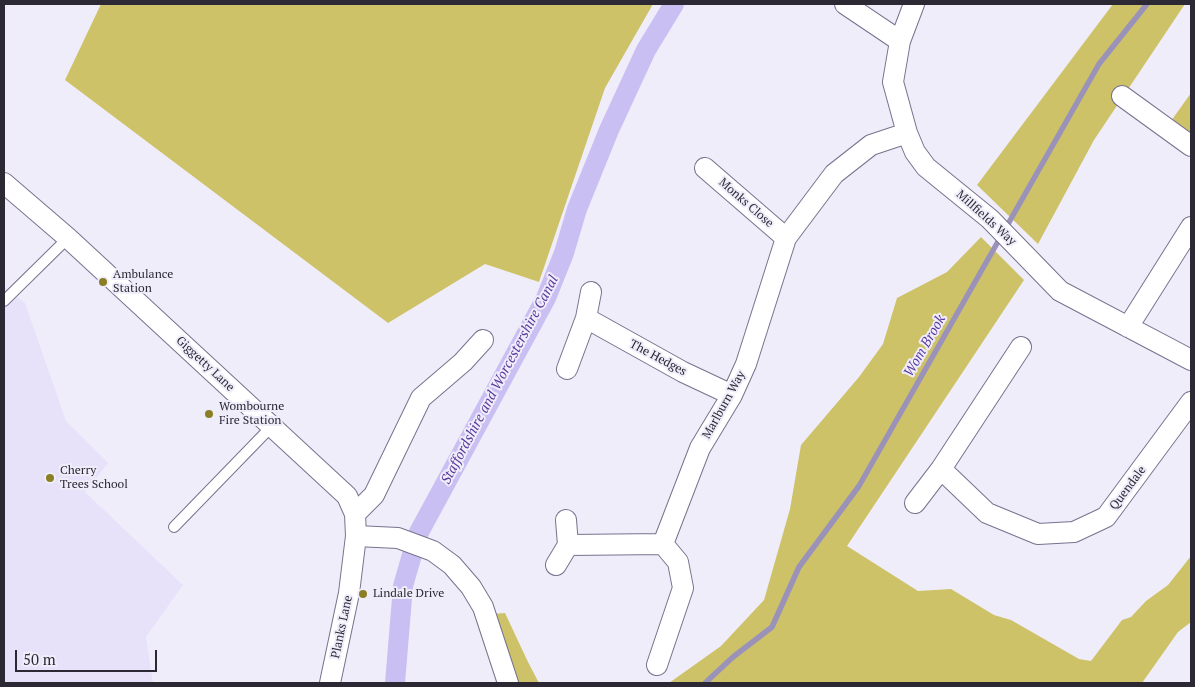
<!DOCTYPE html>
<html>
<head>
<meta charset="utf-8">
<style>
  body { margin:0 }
  #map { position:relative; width:1195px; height:687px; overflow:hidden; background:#f0edfa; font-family:"PT Serif",serif }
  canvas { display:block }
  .frame { position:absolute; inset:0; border:5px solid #2c2935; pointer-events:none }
  .scale { position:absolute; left:15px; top:650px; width:142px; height:22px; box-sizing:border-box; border:2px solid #2c2935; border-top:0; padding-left:6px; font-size:15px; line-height:18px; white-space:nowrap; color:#2c2935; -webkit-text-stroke:4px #f0edfa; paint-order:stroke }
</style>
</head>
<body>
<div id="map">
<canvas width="1195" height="687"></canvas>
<div class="frame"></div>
<div class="scale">50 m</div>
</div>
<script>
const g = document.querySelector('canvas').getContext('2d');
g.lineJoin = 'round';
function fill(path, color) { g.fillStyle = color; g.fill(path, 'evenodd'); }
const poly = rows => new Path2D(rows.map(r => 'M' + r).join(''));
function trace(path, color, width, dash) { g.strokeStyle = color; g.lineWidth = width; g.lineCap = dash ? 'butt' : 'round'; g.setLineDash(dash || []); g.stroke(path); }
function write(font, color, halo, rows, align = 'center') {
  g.font = font + ' "PT Serif",serif'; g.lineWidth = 4; g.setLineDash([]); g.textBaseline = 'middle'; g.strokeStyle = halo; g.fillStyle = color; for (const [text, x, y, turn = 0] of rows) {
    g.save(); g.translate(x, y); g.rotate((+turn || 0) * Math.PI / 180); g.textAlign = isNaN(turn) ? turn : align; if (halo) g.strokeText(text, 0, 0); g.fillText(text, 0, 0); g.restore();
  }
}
fill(poly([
  [5,287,25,303,66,421,108,463,85,492,183,585,146,637,153,683,4,683]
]), '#e7e2fa');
fill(poly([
  [101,4,653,4,605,88,539,282,485,264,388,323,65,80],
  [1113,4,1185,4,1094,140,1038,244,977,185],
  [1191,93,1191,135,1171,121],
  [981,237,1024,280,847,546,918,591,951,589,994,615,1011,620,1079,659,1091,661,1122,620,1131,617,1146,601,1168,585,1191,556,1191,622,1178,632,1142,683,669,683,721,646,764,600,790,509,801,445,859,377,883,344,897,298,947,272],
  [505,613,528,662,539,683,512,683,491,614]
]), '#cec268');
trace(poly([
  [705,683,733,657,772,627,799,567,859,486,1099,64,1147,4]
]), '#9b92ba', 5.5);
trace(poly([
  [395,683,403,586,418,534,546,298,564,253,577,209,609,130,646,50,674,4]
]), '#cabff3', 20);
const lane = poly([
  [4,301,68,238],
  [174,527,272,426]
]);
const street = poly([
  [845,4,900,41],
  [914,4,900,41,893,82,907,133,915,152,926,167,990,219,1060,291,1191,360],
  [1122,96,1191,146],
  [705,168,786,238],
  [4,183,68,238,347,496,355,514,356,536,349,593,330,683],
  [586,318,683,372,732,395],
  [1128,327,1191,227],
  [567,369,586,318,591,292],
  [941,469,987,513,1038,534,1074,532,1106,517,1191,402],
  [915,503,941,469,1021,347],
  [355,514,374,495,421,398,463,362,483,340],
  [356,536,398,538,433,551,452,565,471,587,483,607,508,683],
  [568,545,663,544],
  [556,565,568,545,566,520],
  [657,665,683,588,678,562,663,544,700,448,732,395,746,364,786,238,834,174,871,145,907,133]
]);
trace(lane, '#78728e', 12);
trace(street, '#78728e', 22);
trace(lane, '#fff', 10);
trace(street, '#fff', 20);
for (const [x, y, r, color] of [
  [103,282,5,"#8a7f26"],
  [209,414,5,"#8a7f26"],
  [50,478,5,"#8a7f26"],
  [363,594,5,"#8a7f26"]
]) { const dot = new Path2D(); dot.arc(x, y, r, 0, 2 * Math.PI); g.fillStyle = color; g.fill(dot); trace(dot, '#f0edfa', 2); }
write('12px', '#2c2935', '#f0edfa', [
  ["Monks Close",746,203,41],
  ["Millfields Way",986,218,42],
  ["The Hedges",658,358,28],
  ["Giggetty Lane",205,364,43],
  ["Marlburn Way",724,405,-61],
  ["Quendale",1128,488,-53],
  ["Planks Lane",342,627,-78]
]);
write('12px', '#2c2935', '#f0edfa', [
  ["Ambulance",113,275],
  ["Station",113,289],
  ["Wombourne",219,407],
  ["Fire Station",219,421],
  ["Cherry",60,471],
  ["Trees School",60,485],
  ["Lindale Drive",373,594]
], 'left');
write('italic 14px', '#5a3a9d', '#f0edfa', [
  ["Wom Brook",925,346,-60],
  ["Staffordshire and Worcestershire Canal",500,380,-62]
]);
</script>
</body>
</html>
